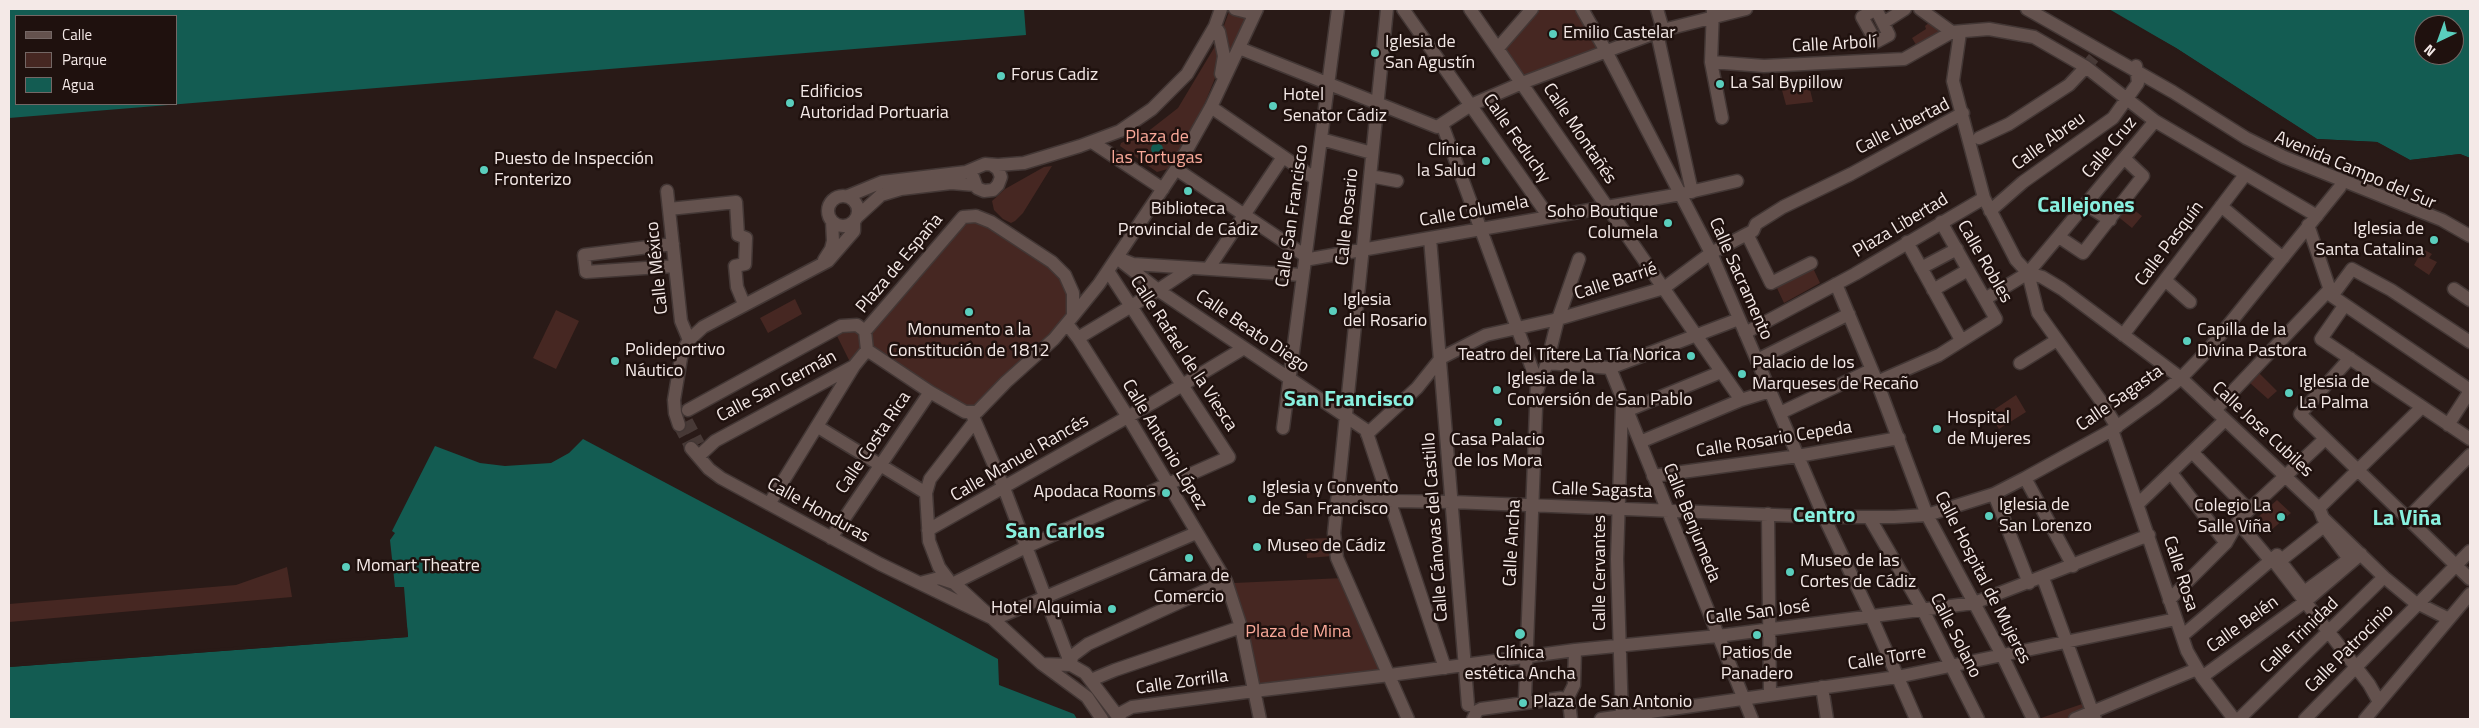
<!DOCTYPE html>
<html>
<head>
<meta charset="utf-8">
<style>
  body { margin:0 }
  #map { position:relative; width:2479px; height:728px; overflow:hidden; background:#291a17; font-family:"Titillium Web",sans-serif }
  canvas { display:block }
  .frame { position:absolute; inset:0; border:10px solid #f4e9e7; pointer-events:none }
  .legend { position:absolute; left:15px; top:15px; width:162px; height:90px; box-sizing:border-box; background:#1f110e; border:1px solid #746765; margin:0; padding:6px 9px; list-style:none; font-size:15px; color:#f4e9e7 }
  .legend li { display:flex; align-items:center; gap:10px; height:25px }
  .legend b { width:25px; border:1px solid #746765 }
  .north { position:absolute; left:2414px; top:15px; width:50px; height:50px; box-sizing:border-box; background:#1f110e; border:1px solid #746765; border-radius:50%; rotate:222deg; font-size:14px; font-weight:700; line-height:20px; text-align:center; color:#f4e9e7 }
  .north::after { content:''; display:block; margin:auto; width:18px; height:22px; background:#5acebd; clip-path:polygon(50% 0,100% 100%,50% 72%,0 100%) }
</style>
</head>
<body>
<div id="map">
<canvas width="2479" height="728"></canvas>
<div class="frame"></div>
<ul class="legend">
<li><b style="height:6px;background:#64524e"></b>Calle</li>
<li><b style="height:14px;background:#462722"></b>Parque</li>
<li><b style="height:14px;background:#135c52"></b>Agua</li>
</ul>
<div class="north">N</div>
</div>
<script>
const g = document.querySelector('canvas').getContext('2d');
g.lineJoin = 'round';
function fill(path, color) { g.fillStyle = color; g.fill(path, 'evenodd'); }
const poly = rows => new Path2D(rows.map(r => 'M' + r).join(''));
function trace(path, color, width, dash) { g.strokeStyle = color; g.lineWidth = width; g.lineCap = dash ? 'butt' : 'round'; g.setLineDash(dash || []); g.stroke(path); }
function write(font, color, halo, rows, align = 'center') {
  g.font = font + ' "Titillium Web",sans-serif'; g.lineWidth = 5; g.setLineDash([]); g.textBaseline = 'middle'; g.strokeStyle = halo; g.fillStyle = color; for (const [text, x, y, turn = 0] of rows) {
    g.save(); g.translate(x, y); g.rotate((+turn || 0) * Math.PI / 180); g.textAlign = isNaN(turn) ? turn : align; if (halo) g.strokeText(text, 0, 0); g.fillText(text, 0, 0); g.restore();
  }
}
fill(poly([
  [1230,9,1250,9,1229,55,1222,31],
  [1527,9,1587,9,1607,46,1526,84,1500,39],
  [1930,22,1943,33,1918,48,1912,38,1926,29,1925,26],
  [1217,43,1220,66,1200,115,1171,168,1157,172,1120,146,1121,143,1146,133,1178,108],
  [1807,77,1813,102,1786,105,1780,83,1795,82,1795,79],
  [1052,166,1023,213,1015,221,1011,223,1003,219,994,210,992,201,1005,189,1044,167],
  [2125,203,2142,216,2132,228,2116,215],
  [980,216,1060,269,1073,316,977,412,867,350,865,331,963,217],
  [2423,249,2432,254,2429,258,2437,262,2429,275,2414,265],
  [1813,268,1820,283,1784,303,1776,286],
  [795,299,802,314,768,333,760,318],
  [556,310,579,321,556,369,533,358],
  [853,326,859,328,864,348,850,362,836,334],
  [2259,373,2277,391,2268,399,2250,383],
  [2016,395,2026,412,1999,429,1989,413],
  [2277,500,2291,513,2269,532,2257,518],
  [1329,538,1333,556,1307,558,1305,539],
  [287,567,292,597,9,622,9,604,236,585],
  [1343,578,1390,675,1254,691,1228,587,1234,583],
  [2085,703,2089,713,2075,719,2038,719]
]), '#462722');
fill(poly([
  [9,9,1024,9,1026,35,9,118],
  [16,16,176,16,176,104,16,104],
  [2109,9,2470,9,2470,158,2460,154,2410,160,2377,142,2317,139,2176,48],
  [2424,25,2454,25,2454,55,2424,55],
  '1151 149a6 6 0 1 1 12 0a6 6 0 1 1-12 0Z',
  [583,439,998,659,999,685,1074,714,1077,719,9,719,9,667,408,637,404,587,395,587,390,540,395,533,392,531,435,446,480,463,505,466,551,463,569,453]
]), '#135c52');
fill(poly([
  [2106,9,2176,48,2317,139,2377,142,2410,160,2460,154,2470,158,2470,160,2460,156,2410,163,2376,144,2316,141,2175,50],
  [407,627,408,637,9,667,9,664,405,634,405,628]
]), '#291a17');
trace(poly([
  [2086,67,2095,56],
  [687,421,699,444],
  [679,425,691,448]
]), '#473936', 12, [12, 6]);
const minor = poly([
  [1235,9,1247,12,1256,9],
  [1387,9,1334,533,1337,558,1408,719],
  [1403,9,1549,217],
  [1470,9,1741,400],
  [1582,9,1606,51,1711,253,1824,517,1871,616,1916,719],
  [1657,9,1663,30],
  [1713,9,1711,62,1722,118],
  [1876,9,1889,35,1876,42,1862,17,1876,9],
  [1920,9,1952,32,1989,29,2034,37,2086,67,2155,121,2317,216],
  [2027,9,2173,92,2246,138,2284,157,2442,220,2470,236],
  [1883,23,1905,9],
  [1215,26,1219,32,1224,56,1221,74],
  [1657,33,1692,192],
  [1960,33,1953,81,1984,198,2016,260,2028,273,2042,277,2062,289,2181,378,2319,508,2323,518,2384,577,2413,601,2449,619],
  [1239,48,1437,127,1471,105,1522,83,1663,30,1746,9],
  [1498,48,1532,9],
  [1711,62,1764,66,1904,59,1952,32],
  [1211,107,1314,178],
  [1442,124,1537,382,1525,697],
  [1979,138,2009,124,2069,85,2086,67],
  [1321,139,1372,153],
  [1092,142,1163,189],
  [1176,169,1310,259,1681,194,1737,181],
  [1370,176,1397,181],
  [973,177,977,188,984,191,993,190,998,185,1001,177,998,169,992,165],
  [667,191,681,321,689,340],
  '828 211a15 15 0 1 1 30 0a15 15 0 1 1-30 0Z',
  [848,196,882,182,966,172,985,164,998,165,1024,163,1080,146,1120,131,1152,109,1187,74,1215,26,1221,9],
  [2086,205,2110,220],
  [2221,206,2283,258],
  [669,209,736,202,738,235,746,238,745,264,735,266,737,287,744,304],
  [1990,211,2023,182,2113,118,2138,83,2136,66],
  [976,216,991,222,1052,262,1065,275,1073,293,1073,316,1054,339,1006,382,977,412,965,412,930,392,867,350,865,331,963,217,976,216],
  [857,217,881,195,901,189,951,183,975,185],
  [2308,225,2332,296,2470,390],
  [1747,234,1771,283,1811,263],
  [2059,237,2083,253,2143,176,2125,159],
  [1430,238,1468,705],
  [1907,242,1961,340],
  [673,244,584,255,586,272,675,266],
  [1117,258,1158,290,1366,430,1445,668],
  [824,260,831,249,833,241,832,221],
  [1123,260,1133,264,1302,275],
  [1921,268,1957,249],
  [1208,269,1283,157],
  [2028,273,2038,313,2101,401,2117,427],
  [2165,280,2190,302],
  [1836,284,1877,382,1927,515,2002,655,2033,719],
  [2454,289,2470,300],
  [1933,290,1968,270],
  [2332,296,2352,269,2391,290,2470,342],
  [1985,299,2028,273,2155,121],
  [2344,306,2321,339,2470,439],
  [1073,316,1099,284,1176,169,1211,107,1257,9],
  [1067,324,1078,338,1128,417,1226,581,1241,627,1260,719],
  [1745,333,1855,274,1984,198],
  [2123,335,2245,175],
  [1078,338,1158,290,1191,268],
  [2350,358,2300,414,2470,579],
  [1757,360,1849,314],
  [1547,363,1610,368,1739,319],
  [2020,363,2057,340],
  [1610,368,1752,719],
  [1877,382,1939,355,1996,319,1941,222],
  [1537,391,1547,363,1558,319,1579,259],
  [1622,405,1617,559,1622,719],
  [688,410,841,326,857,325,865,331],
  [2215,410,2329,290],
  [1626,411,1721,372],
  [971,412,1004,488,1071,665],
  [1780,413,1871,370],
  [679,425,675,413,674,400,682,352,689,340,703,327,828,261,854,231,854,221],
  [2448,425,2470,391],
  [818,427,926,493],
  [1283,428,1338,9],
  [2112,430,2187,651,2202,677,2234,719],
  [1367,434,1417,388,1441,358,1486,335,1558,319,1664,288,1711,253,1747,234,1753,231,1756,224,1783,207,1851,174,1963,113],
  [1640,442,1741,400,1770,391],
  [691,448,709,469,721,478,880,564,992,618,1001,616,1196,533],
  [2192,452,2249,510],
  [701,454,715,441,854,366,867,350],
  [2171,473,2226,543],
  [1653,476,1798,456,1899,438],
  [2025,478,2073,566],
  [1994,494,2029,583],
  [1337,500,1452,502,1824,517,1894,517,1927,515,1994,494,2025,478,2112,430,2155,399,2181,378,2209,349,2340,187],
  [769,504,854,366],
  [2138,504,2225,420],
  [2319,508,2422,407],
  [1768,514,1770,694],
  [1869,517,1923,610,1978,719],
  [2407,519,2470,455],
  [2238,522,2270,560,2276,564,2369,684,2378,700],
  [2324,526,2349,559,2304,592,2280,561,2324,526],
  [928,530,1154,402,1244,348],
  [831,538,930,392],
  [2043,578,2095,719],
  [948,579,939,567,929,541,926,493,930,479,975,421],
  [920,583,939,578,954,583,1042,664,1087,697,1102,719],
  [954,583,1026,547,1229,457,1108,271],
  [2169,600,2226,543,2238,522,2249,510,2325,439],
  [2182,636,2277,555],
  [1042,664,1071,665,1085,673,1120,719],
  [1071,665,1072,656,1088,644,1226,581],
  [2202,677,2306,601,2361,554],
  [1091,680,1115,670,1241,627],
  [1822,687,1827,719],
  [1567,699,1574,685,1575,650],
  [1117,715,1132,707,1254,691,1390,675,1575,650,1718,636,1974,603,2149,535],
  [1473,719,1477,711,1481,709,1561,698,1569,702,1571,719],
  [1601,719,1897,677,2176,619],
  [2075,719,2197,669],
  [2239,719,2384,577],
  [2305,719,2470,551],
  [2365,719,2470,594]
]);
trace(minor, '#433735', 15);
trace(minor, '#64524e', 12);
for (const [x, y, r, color] of [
  [1553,34,5,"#5acebd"],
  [1375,53,5,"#5acebd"],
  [1001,76,5,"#5acebd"],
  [1720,84,5,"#5acebd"],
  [790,103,5,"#5acebd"],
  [1273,106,5,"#5acebd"],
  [1486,161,5,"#5acebd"],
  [484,170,5,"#5acebd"],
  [1188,191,5,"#5acebd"],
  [1668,223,5,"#5acebd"],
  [2434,240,5,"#5acebd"],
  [1333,311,5,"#5acebd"],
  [969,312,5,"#5acebd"],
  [2187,341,5,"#5acebd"],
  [1691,356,5,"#5acebd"],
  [615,361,5,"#5acebd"],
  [1742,374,5,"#5acebd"],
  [1497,390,5,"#5acebd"],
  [2289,393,5,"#5acebd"],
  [1498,422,5,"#5acebd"],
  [1937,429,5,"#5acebd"],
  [1166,493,5,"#5acebd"],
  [1252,499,5,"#5acebd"],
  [1989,516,5,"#5acebd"],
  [2281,517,5,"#5acebd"],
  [1257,547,5,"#5acebd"],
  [1189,558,5,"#5acebd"],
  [346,567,5,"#5acebd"],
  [1790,572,5,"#5acebd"],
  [1112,609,5,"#5acebd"],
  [1520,634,6,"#5acebd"],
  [1757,635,5,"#5acebd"],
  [1523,703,5,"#5acebd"]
]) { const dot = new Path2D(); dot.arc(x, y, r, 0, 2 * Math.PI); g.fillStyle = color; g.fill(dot); trace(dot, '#1f110e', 2); }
write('18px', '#f4e9e7', '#1f110e', [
  ["Emilio Castelar",1563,34],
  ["Iglesia de",1385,43],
  ["San Agustín",1385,64],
  ["Forus Cadiz",1011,76],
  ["La Sal Bypillow",1730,84],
  ["Edificios",800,93],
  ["Autoridad Portuaria",800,114],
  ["Hotel",1283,96],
  ["Senator Cádiz",1283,117],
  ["Clínica",1476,151,"right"],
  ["la Salud",1476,172,"right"],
  ["Puesto de Inspección",494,160],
  ["Fronterizo",494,181],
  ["Biblioteca",1188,210,"center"],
  ["Provincial de Cádiz",1188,231,"center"],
  ["Soho Boutique",1658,213,"right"],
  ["Columela",1658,234,"right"],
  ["Iglesia de",2424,230,"right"],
  ["Santa Catalina",2424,251,"right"],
  ["Iglesia",1343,301],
  ["del Rosario",1343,322],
  ["Monumento a la",969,331,"center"],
  ["Constitución de 1812",969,352,"center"],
  ["Capilla de la",2197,331],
  ["Divina Pastora",2197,352],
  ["Polideportivo",625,351],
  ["Náutico",625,372],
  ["Teatro del Títere La Tía Norica",1681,356,"right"],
  ["Palacio de los",1752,364],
  ["Marqueses de Recaño",1752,385],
  ["Iglesia de la",1507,380],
  ["Conversión de San Pablo",1507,401],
  ["Iglesia de",2299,383],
  ["La Palma",2299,404],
  ["Hospital",1947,419],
  ["de Mujeres",1947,440],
  ["Casa Palacio",1498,441,"center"],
  ["de los Mora",1498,462,"center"],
  ["Iglesia y Convento",1262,489],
  ["de San Francisco",1262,510],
  ["Apodaca Rooms",1156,493,"right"],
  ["Iglesia de",1999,506],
  ["San Lorenzo",1999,527],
  ["Colegio La",2271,507,"right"],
  ["Salle Viña",2271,528,"right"],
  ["Museo de Cádiz",1267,547],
  ["Museo de las",1800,562],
  ["Cortes de Cádiz",1800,583],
  ["Momart Theatre",356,567],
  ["Cámara de",1189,577,"center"],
  ["Comercio",1189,598,"center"],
  ["Hotel Alquimia",1102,609,"right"],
  ["Clínica",1520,654,"center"],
  ["estética Ancha",1520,675,"center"],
  ["Patios de",1757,654,"center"],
  ["Panadero",1757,675,"center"],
  ["Plaza de San Antonio",1533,703]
], 'left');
write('18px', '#f4e9e7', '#1f110e', [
  ["Calle Arbolí",1834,45,-3],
  ["Calle Libertad",1903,127,-27],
  ["Calle Montañés",1579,134,56],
  ["Calle Feduchy",1516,139,55],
  ["Calle Abreu",2049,142,-36],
  ["Calle Cruz",2110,148,-50],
  ["Avenida Campo del Sur",2355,171,23],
  ["Calle Columela",1474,212,-10],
  ["Calle San Francisco",1293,216,-82],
  ["Calle Rosario",1348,217,-84],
  ["Plaza Libertad",1901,226,-31],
  ["Calle Pasquín",2170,244,-53],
  ["Calle Robles",1984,262,60],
  ["Plaza de España",900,264,-50],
  ["Calle México",658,268,-96],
  ["Calle Sacramento",1740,279,66],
  ["Calle Barrié",1616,282,-18],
  ["Calle Beato Diego",1252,332,34],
  ["Calle Rafael de la Viesca",1183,354,57],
  ["Calle San Germán",777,387,-28],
  ["Calle Sagasta",2120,399,-35],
  ["Calle Jose Cubiles",2262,430,43],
  ["Calle Rosario Cepeda",1774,440,-9],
  ["Calle Costa Rica",874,443,-56],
  ["Calle Antonio López",1164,445,59],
  ["Calle Manuel Rancés",1020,459,-30],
  ["Calle Sagasta",1602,491,2],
  ["Calle Honduras",818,511,29],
  ["Calle Benjumeda",1691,523,68],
  ["Calle Cánovas del Castillo",1436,527,-94],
  ["Calle Ancha",1513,543,-87],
  ["Calle Cervantes",1601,573,-90],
  ["Calle Rosa",2180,574,72],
  ["Calle Hospital de Mujeres",1982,578,63],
  ["Calle San José",1758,613,-7],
  ["Calle Belén",2243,625,-36],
  ["Calle Solano",1955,636,63],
  ["Calle Trinidad",2300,636,-44],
  ["Calle Patrocinio",2350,649,-45],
  ["Calle Torre",1887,659,-9],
  ["Calle Zorrilla",1182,683,-8]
]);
write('18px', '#faa999', '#1f110e', [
  ["Plaza de",1157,138],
  ["las Tortugas",1157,159],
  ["Plaza de Mina",1298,633]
]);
write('bold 22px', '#88f0df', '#1f110e', [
  ["Callejones",2086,207],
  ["San Francisco",1349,401],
  ["Centro",1824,517],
  ["La Viña",2407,520],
  ["San Carlos",1055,533]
]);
</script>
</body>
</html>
